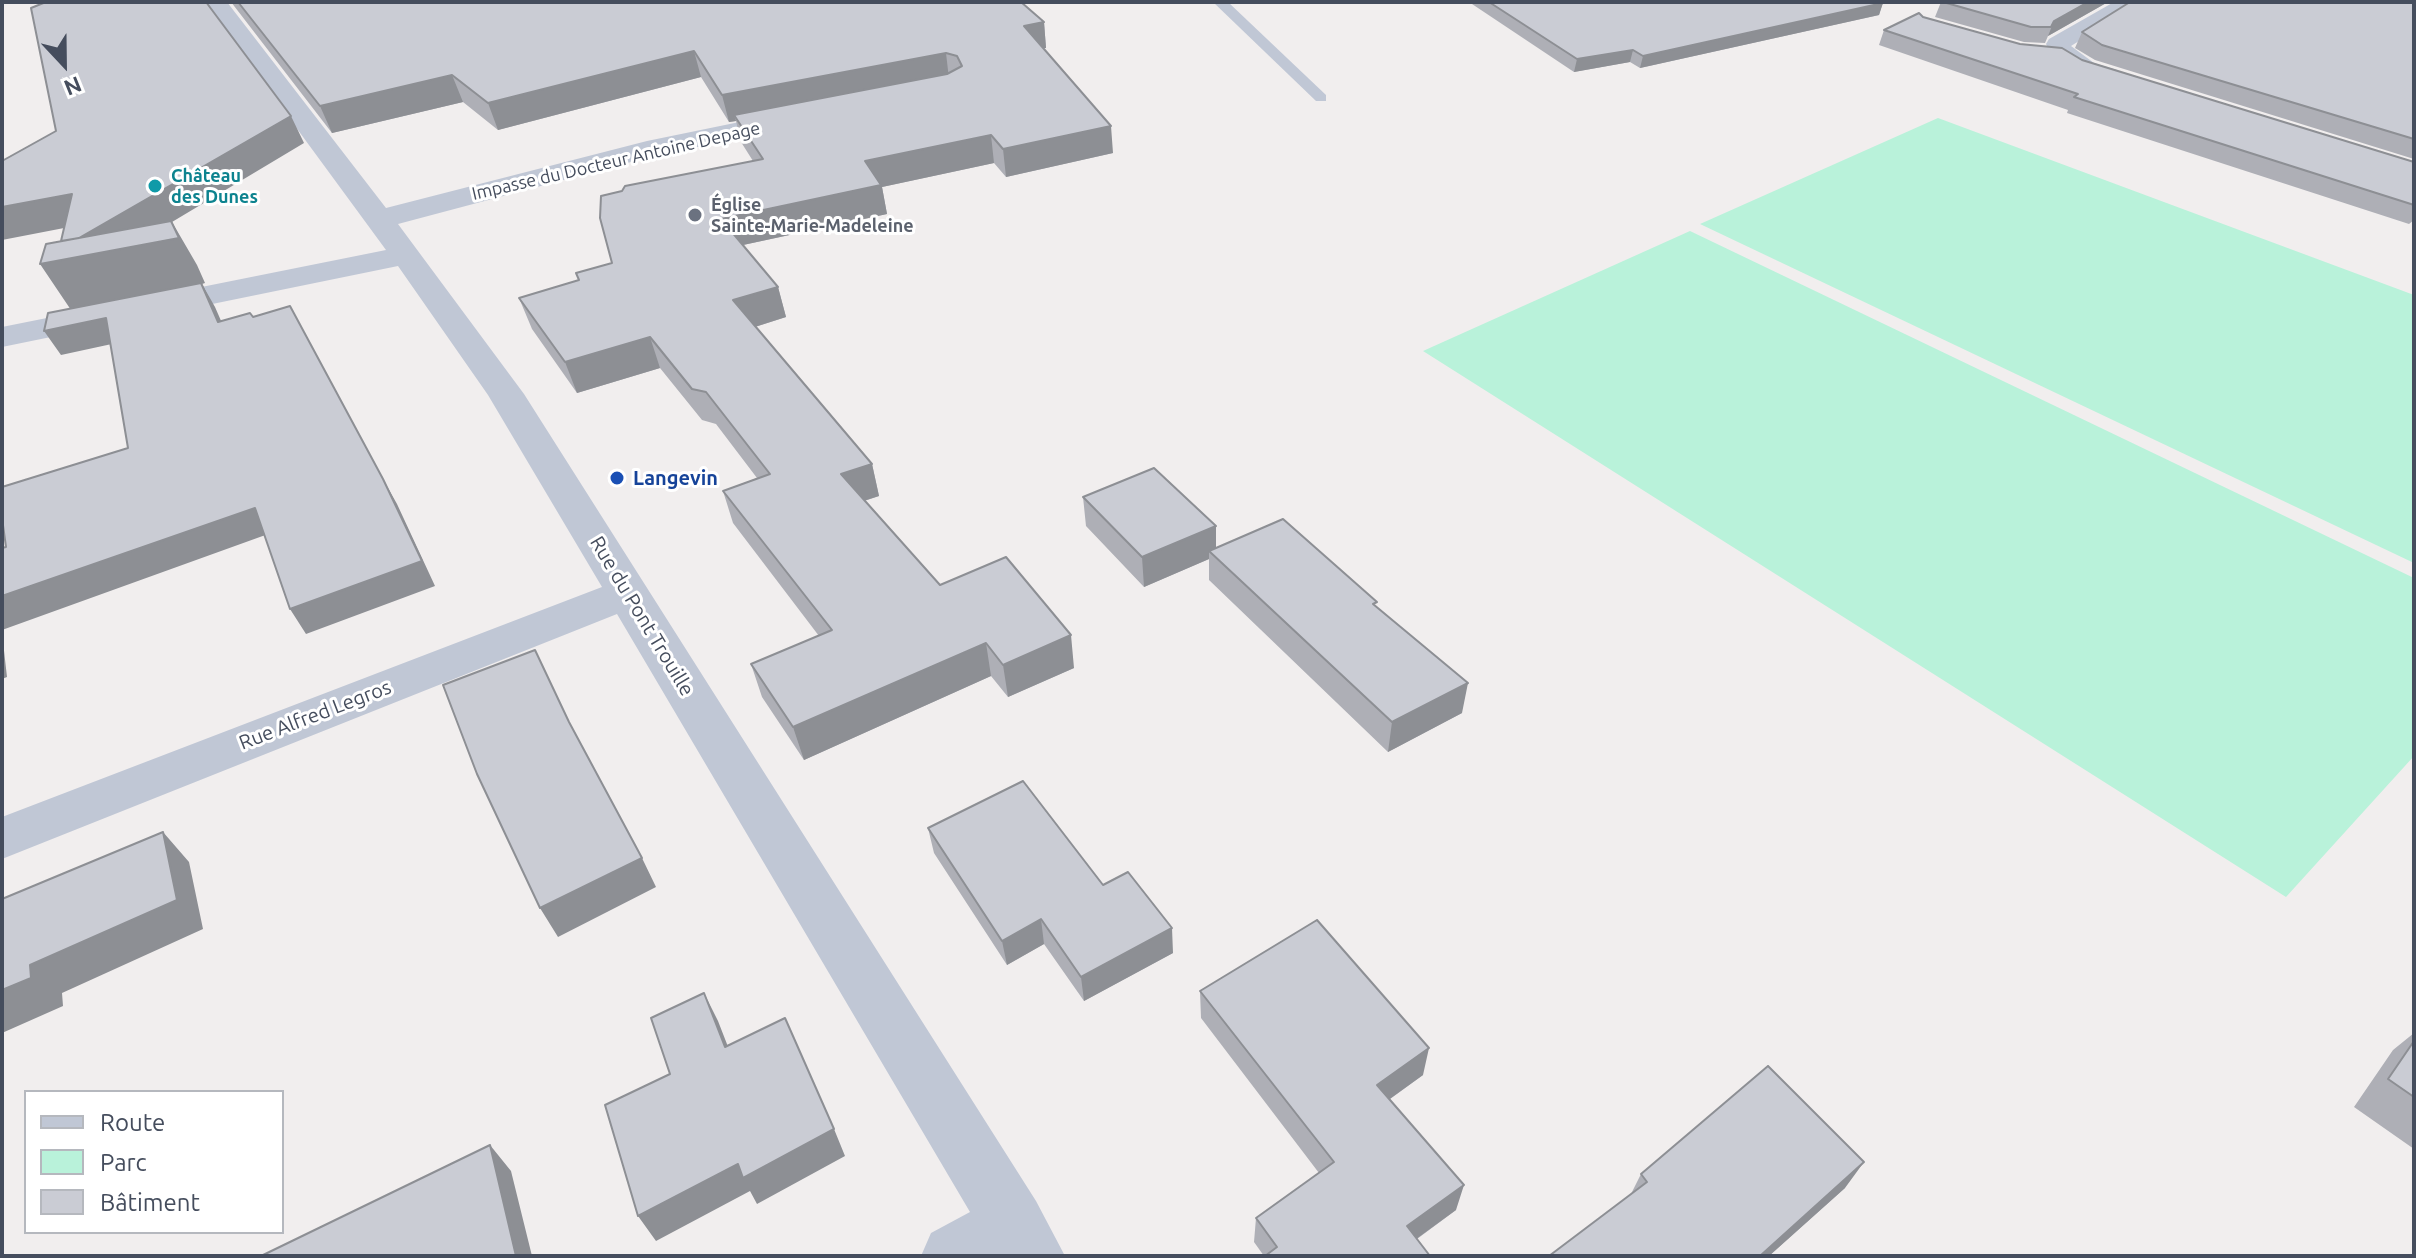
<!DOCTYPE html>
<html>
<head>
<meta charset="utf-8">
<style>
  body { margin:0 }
  #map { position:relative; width:2416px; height:1258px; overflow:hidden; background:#f1eeee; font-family:Ubuntu,sans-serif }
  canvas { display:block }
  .frame { position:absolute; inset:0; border:4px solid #454d5d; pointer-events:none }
  .legend { position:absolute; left:24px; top:1090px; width:260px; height:144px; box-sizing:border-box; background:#fff; border:2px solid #b5b8be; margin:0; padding:10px 14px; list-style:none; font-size:24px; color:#454d5d }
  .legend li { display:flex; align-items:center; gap:16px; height:40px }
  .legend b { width:40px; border:2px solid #b5b8be }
  .north { position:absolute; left:24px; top:24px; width:80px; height:80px; -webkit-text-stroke:6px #fff; paint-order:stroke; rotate:158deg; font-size:22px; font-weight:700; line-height:32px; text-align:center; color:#454d5d }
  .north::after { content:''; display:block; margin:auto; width:28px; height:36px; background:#454d5d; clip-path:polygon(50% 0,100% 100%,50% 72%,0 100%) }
</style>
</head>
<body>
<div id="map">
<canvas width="2416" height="1258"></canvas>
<div class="frame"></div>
<ul class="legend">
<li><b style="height:10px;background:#c0c7d5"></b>Route</li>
<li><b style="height:22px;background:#b9f2da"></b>Parc</li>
<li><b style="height:22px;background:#caccd4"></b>Bâtiment</li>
</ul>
<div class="north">N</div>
</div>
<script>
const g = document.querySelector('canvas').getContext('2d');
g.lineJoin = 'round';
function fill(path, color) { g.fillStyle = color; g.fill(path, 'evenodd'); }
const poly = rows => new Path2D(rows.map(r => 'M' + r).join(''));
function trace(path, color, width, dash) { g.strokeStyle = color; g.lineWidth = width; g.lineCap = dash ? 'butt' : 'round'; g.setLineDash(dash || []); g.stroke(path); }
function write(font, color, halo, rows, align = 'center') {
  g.font = font + ' Ubuntu,sans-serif'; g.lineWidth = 6; g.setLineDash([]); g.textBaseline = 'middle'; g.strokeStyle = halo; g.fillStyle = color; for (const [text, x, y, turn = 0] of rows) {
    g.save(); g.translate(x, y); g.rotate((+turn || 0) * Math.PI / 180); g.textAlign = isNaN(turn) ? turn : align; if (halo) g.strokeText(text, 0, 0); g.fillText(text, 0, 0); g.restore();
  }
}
fill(poly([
  [1938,118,2414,295,2414,563,1700,224],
  [1690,231,2414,578,2414,756,2286,897,1423,351]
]), '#b9f2da');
fill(poly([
  [1213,2,1228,2,1326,95,1326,101,1316,101,1213,2]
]), '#c0c7d5');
fill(poly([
  [204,2,227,2,386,208,647,141,798,110,807,112,811,118,807,124,650,157,398,224,524,394,1036,1201,1065,1256,921,1256,931,1233,970,1212,617,614,2,859,2,817,602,587,488,395,398,266,2,347,2,327,386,250,204,2],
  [2114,2,2141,2,2071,46,2094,63,2117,70,2121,75,2117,80,2108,83,2076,73,2053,59,2046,44,2049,39,2114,2]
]), '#c0c7d5');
fill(poly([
  [231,2,1021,2,1044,22,1046,48,1043,48,1113,153,1006,177,994,163,882,187,887,214,743,245,778,287,786,317,755,327,872,464,879,496,864,501,940,585,1074,668,1008,697,991,676,804,760,762,697,751,664,819,636,733,523,723,491,757,478,716,424,702,420,660,368,577,393,532,329,519,298,579,280,612,263,753,161,741,142,736,121,729,122,701,77,498,130,463,102,332,133],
  [1469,2,1883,2,1879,15,1640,68,1630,62,1574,72],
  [1941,2,2108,2,2048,36,2045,43,2024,42,1935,17],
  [2414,2,2414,159,2095,60,2075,48,2082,32],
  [1923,17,2020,44,2082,60,2414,162,2414,220,2409,224,2067,113,2068,110,1879,45,1884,30],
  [1083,497,1216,548,1376,606,1462,713,1388,752,1209,580,1209,559,1144,587,1086,526],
  [928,828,1103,885,1173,953,1084,1001,1044,944,1007,965,934,853],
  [1200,991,1423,1075,1390,1099,1456,1210,1417,1239,1264,1256,1254,1242,1256,1218,1319,1173,1201,1018],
  [2414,1033,2414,1149,2354,1107,2393,1050],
  [1641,1174,1845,1188,1769,1256,1549,1256,1631,1194]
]), '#aeafb6');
fill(poly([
  [2088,2,2108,2,2048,36,2054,21],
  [1883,3,1879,15,1640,68,1643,56],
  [1044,22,1046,48,1026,51,1024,26],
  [1633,50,1630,62,1574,72,1577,59],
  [694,51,701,77,498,130,488,103],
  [946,53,949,79,734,115,736,121,729,122,722,95],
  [452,75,463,102,332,133,320,106],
  [291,116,304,143,172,222,197,265,205,283,202,284,215,307,232,346,71,310,40,264,58,249],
  [1111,126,1113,153,1006,177,1003,149],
  [991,135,994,163,882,187,887,214,729,248,721,219,865,161],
  [72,194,90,223,2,240,2,207],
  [778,287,786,317,742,331,733,300],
  [106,318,121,342,61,355,44,331],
  [650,337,660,368,577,393,565,362],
  [872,464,879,496,848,506,841,474],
  [383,479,397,504,435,586,306,634,290,609],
  [255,508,271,533,2,630,2,596],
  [1216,526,1216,556,1209,551,1209,559,1144,587,1142,557],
  [2,633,7,677,2,679],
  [1071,635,1074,668,1008,697,1003,665],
  [986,643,991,676,804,760,793,727],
  [1468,683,1462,713,1388,752,1392,722],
  [163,832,189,862,203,929,62,993,63,1006,2,1033,2,990,30,965],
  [642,858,656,887,558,937,540,908],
  [1041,919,1044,944,1007,965,1002,941],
  [1172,928,1173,953,1084,1001,1081,977],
  [704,993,718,1021,739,1075,725,1047],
  [1429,1048,1423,1075,1373,1111,1377,1085],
  [834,1129,845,1156,757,1204,750,1191,656,1241,638,1216,738,1164],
  [490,1145,511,1171,532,1256,516,1256],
  [1864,1162,1845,1188,1769,1256,1760,1256],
  [1464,1185,1456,1210,1401,1250,1407,1226]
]), '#8d8f94');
const building = poly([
  [46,2,206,2,291,116,79,238,61,241,72,194,2,207,2,161,56,131,31,8,46,2],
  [238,2,1021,2,1044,22,1024,26,1111,126,1003,149,991,135,865,161,881,185,721,219,778,287,733,300,872,464,841,474,940,585,1006,557,1071,635,1003,665,986,643,793,727,751,664,832,630,723,491,770,474,706,392,692,389,650,337,565,362,519,298,579,280,576,273,612,263,600,218,601,196,622,191,625,186,763,159,734,115,947,74,962,66,957,56,946,53,722,95,694,51,488,103,452,75,320,106,238,2],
  [1489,2,1883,2,1883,3,1643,56,1633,50,1577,59,1489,2],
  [1943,2,2088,2,2054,21,2051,27,2031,27,1943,2],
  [2130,2,2414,2,2414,139,2102,45,2082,32,2130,2],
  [1919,13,1923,17,2020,44,2062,48,2082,60,2414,162,2414,205,2074,97,2078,94,1884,30,1919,13],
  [171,221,179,238,40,264,46,244,171,221],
  [201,283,218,322,250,313,253,317,290,306,383,479,422,561,290,609,255,508,2,596,2,548,6,547,2,518,2,487,128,448,106,318,44,331,48,313,201,283],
  [1154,468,1216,526,1142,557,1083,497,1154,468],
  [1283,519,1377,602,1373,604,1468,683,1392,722,1209,551,1283,519],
  [535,650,569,722,642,858,540,908,477,774,443,685,535,650],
  [1023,781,1103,885,1128,872,1172,928,1081,977,1041,919,1002,941,928,828,1023,781],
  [163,832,177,900,30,965,31,978,2,990,2,899,163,832],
  [1317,920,1429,1048,1377,1085,1464,1185,1407,1226,1430,1256,1265,1256,1277,1247,1256,1218,1334,1162,1200,991,1317,920],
  [704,993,725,1047,785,1018,834,1129,743,1178,738,1164,638,1216,605,1105,670,1074,651,1018,704,993],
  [2414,1041,2414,1097,2388,1079,2414,1041],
  [1768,1066,1864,1162,1760,1256,1549,1256,1647,1182,1641,1174,1768,1066],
  [490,1145,516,1256,261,1256,490,1145]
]);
fill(building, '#caccd4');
trace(building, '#8d8f94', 2);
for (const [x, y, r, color] of [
  [155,186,8,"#0f9aa8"],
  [695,215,8,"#6b7280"],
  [617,478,8,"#1a4fb4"]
]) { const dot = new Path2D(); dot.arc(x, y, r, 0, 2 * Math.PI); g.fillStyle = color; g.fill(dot); trace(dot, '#fff', 3); }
write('18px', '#454d5d', '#fff', [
  ["Impasse du Docteur Antoine Depage",616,161,-13]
]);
write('bold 18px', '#0d838f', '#fff', [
  ["Château",171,176],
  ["des Dunes",171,197]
], 'left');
write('bold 18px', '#5b616d', '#fff', [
  ["Église",711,205],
  ["Sainte-Marie-Madeleine",711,226]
], 'left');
write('bold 20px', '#164399', '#fff', [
  ["Langevin",633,478]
], 'left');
write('20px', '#454d5d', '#fff', [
  ["Rue du Pont Trouille",642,616,59],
  ["Rue Alfred Legros",315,715,-21]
]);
</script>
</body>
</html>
